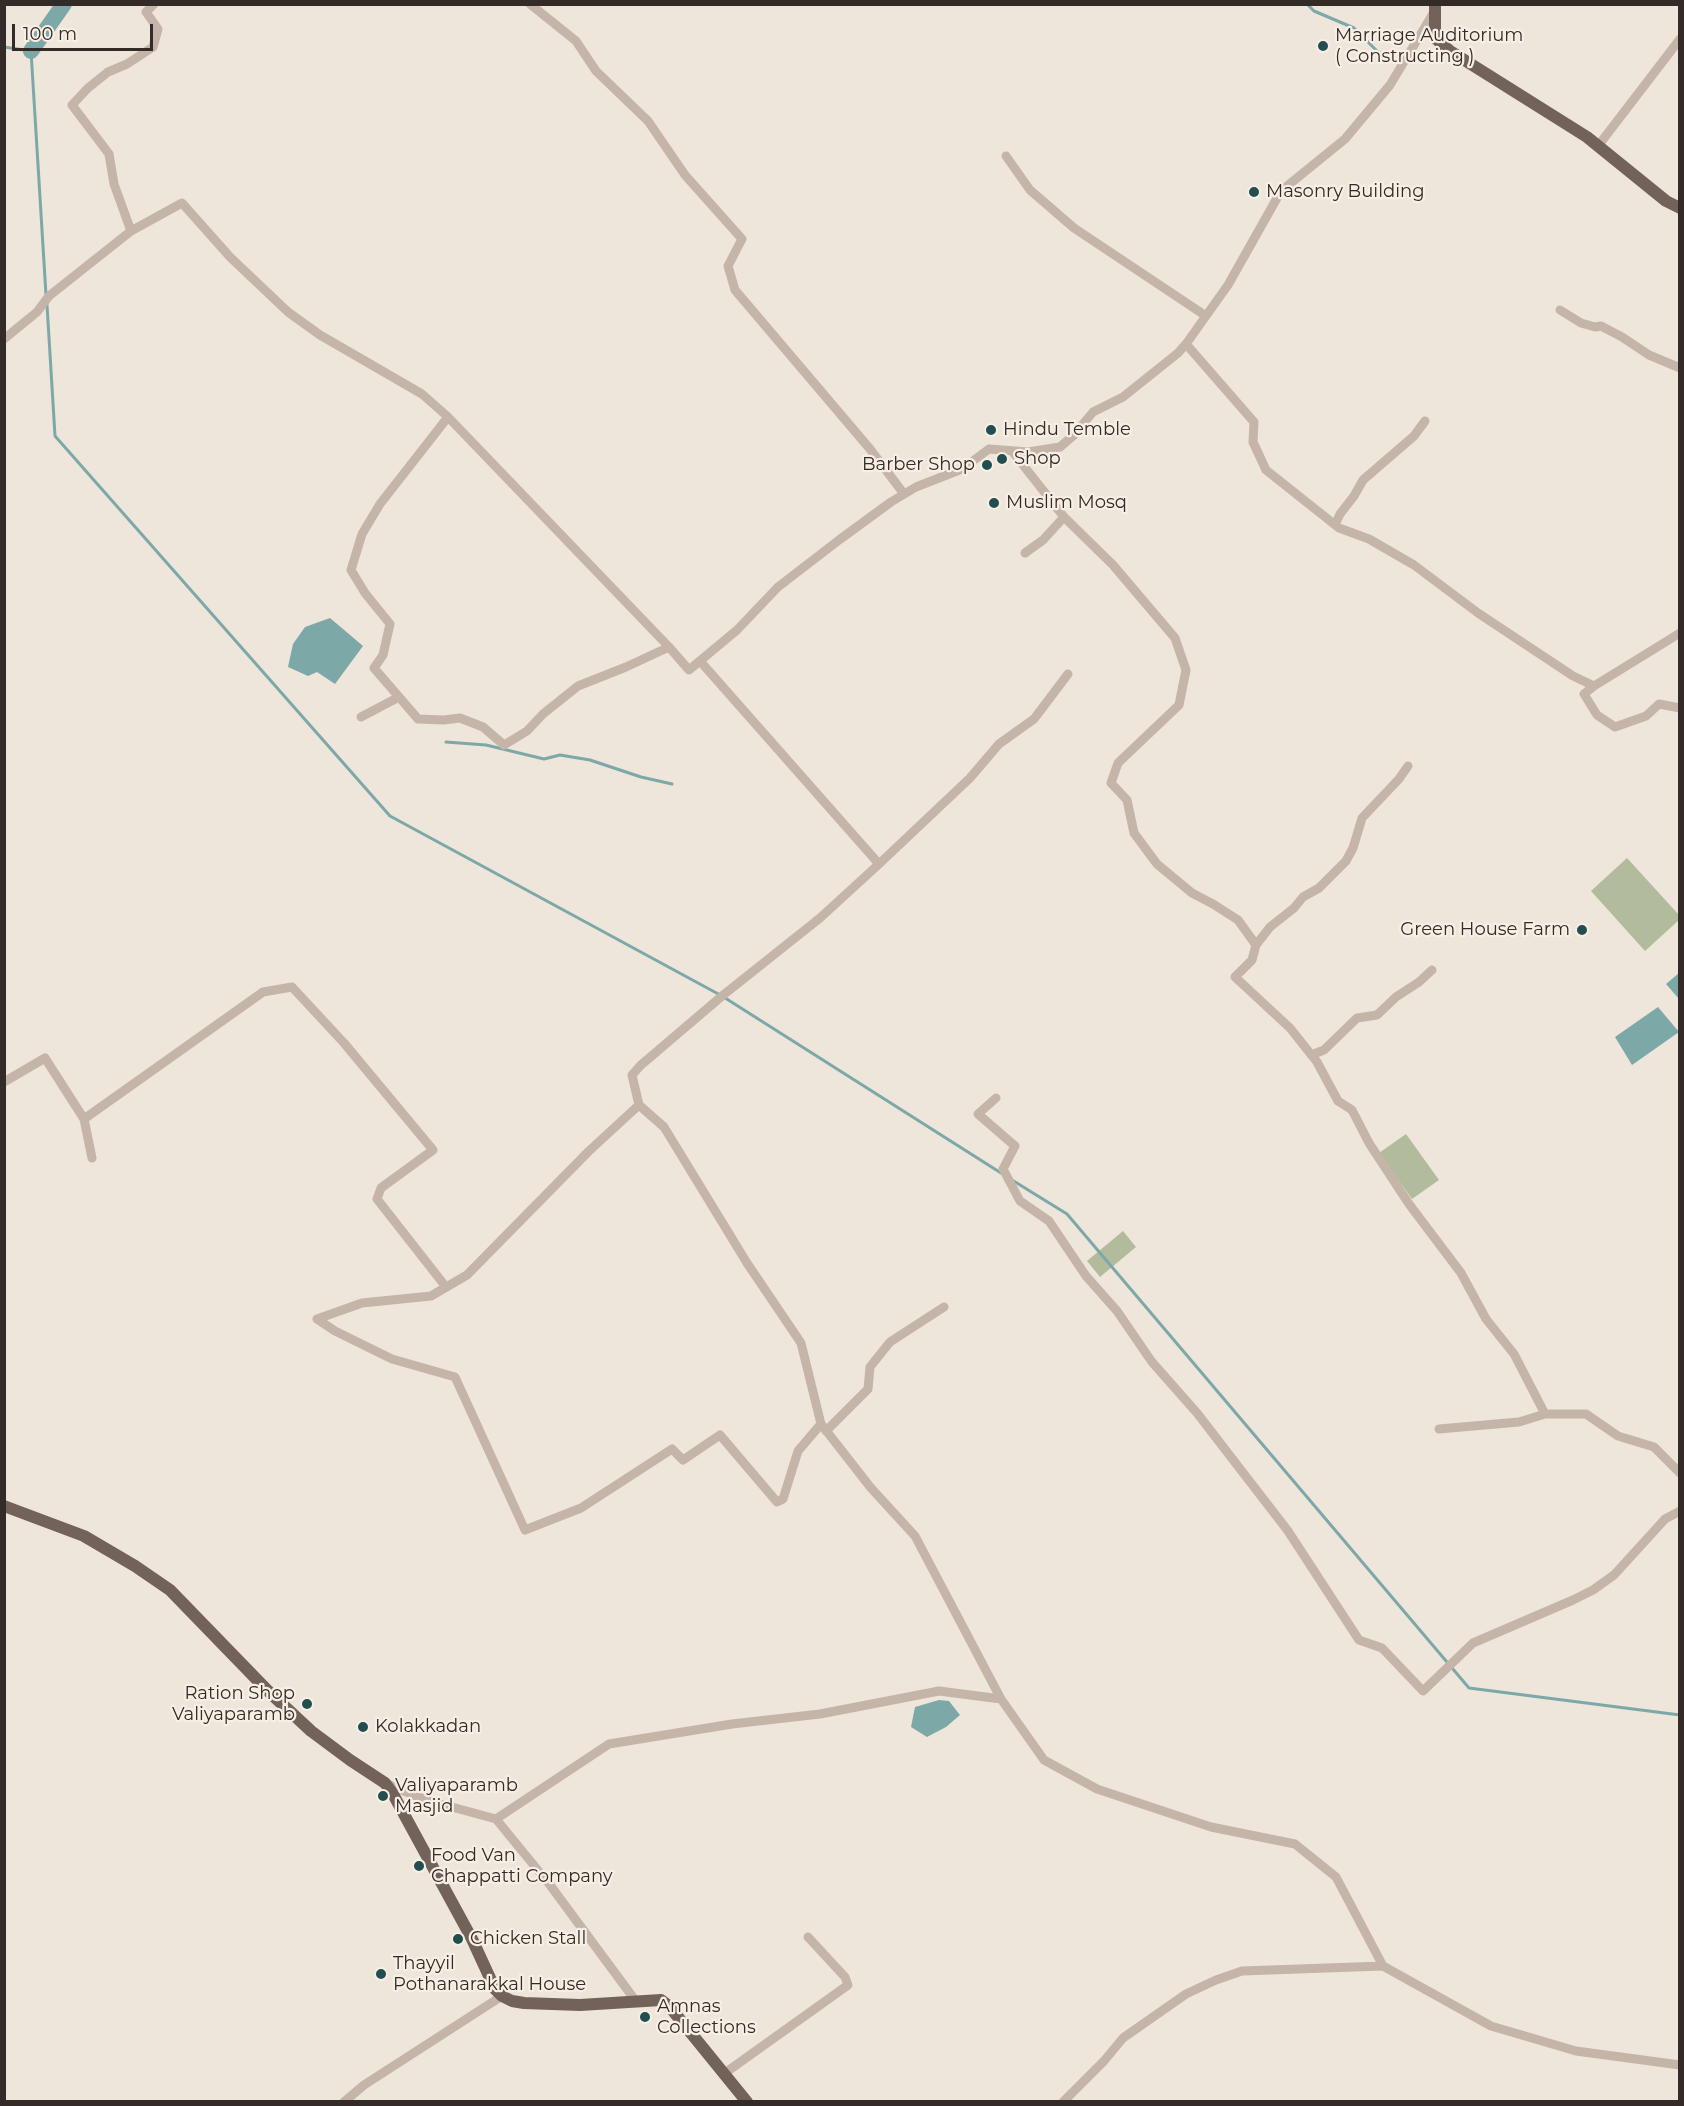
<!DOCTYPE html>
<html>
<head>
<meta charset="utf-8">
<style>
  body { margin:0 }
  #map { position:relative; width:1684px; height:2106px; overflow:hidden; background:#eee5db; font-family:Montserrat,sans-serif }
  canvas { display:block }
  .frame { position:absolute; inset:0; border:6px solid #332b27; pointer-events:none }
  .scale { position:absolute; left:12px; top:24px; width:141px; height:27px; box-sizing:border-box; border:3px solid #332b27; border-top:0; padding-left:8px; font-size:18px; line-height:21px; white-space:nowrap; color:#332b27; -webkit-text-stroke:4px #f7efe6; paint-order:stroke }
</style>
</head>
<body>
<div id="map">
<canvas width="1684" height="2106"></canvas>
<div class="frame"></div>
<div class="scale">100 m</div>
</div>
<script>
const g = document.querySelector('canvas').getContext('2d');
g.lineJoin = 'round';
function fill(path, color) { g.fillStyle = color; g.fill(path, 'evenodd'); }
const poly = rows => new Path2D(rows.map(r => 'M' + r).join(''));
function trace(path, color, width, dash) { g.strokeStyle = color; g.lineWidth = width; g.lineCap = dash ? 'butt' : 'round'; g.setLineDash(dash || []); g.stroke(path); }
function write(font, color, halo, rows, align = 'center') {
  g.font = font + ' Montserrat,sans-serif'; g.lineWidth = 4.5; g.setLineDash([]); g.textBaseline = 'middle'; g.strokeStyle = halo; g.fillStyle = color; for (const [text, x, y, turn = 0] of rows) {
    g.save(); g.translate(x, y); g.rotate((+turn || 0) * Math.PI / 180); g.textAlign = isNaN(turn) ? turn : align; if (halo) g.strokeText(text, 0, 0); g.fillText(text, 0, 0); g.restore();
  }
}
fill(poly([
  [1627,858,1679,915,1679,920,1645,951,1591,891],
  [1406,1134,1439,1180,1412,1199,1379,1153],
  [1123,1231,1136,1247,1100,1277,1087,1261]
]), '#b2bc9c');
fill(poly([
  [330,618,363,646,335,684,317,672,308,676,288,667,293,644,305,627],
  [1679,973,1679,999,1666,984],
  [1658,1007,1679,1032,1632,1065,1615,1037],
  [939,1700,949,1701,960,1715,946,1727,927,1737,911,1727,915,1707]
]), '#7da8a8');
trace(poly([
  [1307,4,1314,11,1354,28,1377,51,1395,62],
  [4,47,31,51,46,295],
  [47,305,55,436,390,816,722,996,1001,1173],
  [446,742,486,745,544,759,560,755,590,760,641,777,672,784],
  [1012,1180,1067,1214,1469,1688,1680,1715]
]), '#7da8a8', 3);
trace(poly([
  [31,51,64,4]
]), '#7da8a8', 16);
trace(poly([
  [154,4,146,12,158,29,153,47,127,64,108,72,88,88,72,105,109,154,114,184,131,231,182,203,230,257,288,312,320,335,422,394,448,417,380,504,362,534,351,570,365,593,390,624,383,655,374,668,418,719,444,720,460,718,483,727,504,745,527,731,543,714,578,686,626,667,669,647,689,670,737,630,778,587,839,540,891,502,916,487,962,469,989,449,1028,452,1060,447,1074,435,1093,412,1123,397,1178,353,1186,344,1228,285,1281,191,1345,139,1390,85,1434,12],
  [530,4,576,41,596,71,648,121,685,175,742,239,728,266,735,290,870,449,904,494],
  [1598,146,1680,39],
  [1006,156,1030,190,1074,228,1206,316],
  [1560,310,1581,323,1595,327,1601,326,1622,337,1649,355,1680,368],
  [4,339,37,312,49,296,131,231],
  [1186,344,1254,422,1253,442,1266,470,1339,528,1369,539,1414,565,1478,613,1573,676,1594,686,1680,633],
  [448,417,669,647],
  [1012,451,1064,517,1113,565,1175,638,1186,670,1179,705,1118,763,1111,783,1127,800,1134,833,1157,864,1192,893,1213,904,1238,920,1256,945,1252,960,1235,977,1290,1028,1317,1062,1338,1101,1352,1110,1369,1143,1409,1204,1461,1273,1486,1319,1514,1354,1545,1414,1586,1414,1618,1436,1654,1447,1680,1473],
  [1335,525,1340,514,1354,496,1363,480,1414,436,1425,421],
  [1025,553,1043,540,1064,517],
  [700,661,879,864],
  [1594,686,1584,694,1597,715,1615,727,1646,716,1659,704,1680,708],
  [361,717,399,697],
  [1256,945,1270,927,1294,908,1303,897,1319,888,1346,861,1353,848,1362,818,1399,779,1408,766],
  [1311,1055,1324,1050,1357,1018,1377,1015,1396,997,1419,982,1432,970],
  [4,1082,45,1058,84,1119,92,1158],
  [996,1098,978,1114,1015,1146,1003,1169,1020,1201,1049,1221,1086,1276,1117,1311,1152,1362,1197,1413,1288,1531,1359,1640,1382,1648,1423,1691,1473,1643,1573,1600,1593,1590,1614,1575,1665,1519,1680,1511],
  [84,1119,263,992,292,987,344,1043,433,1150,381,1188,377,1199,446,1287],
  [317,1319,335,1331,392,1359,455,1377,525,1530,581,1508,672,1449,683,1460,720,1435,777,1502,783,1499,798,1451,821,1424],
  [317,1319,362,1303,431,1296,467,1275,589,1151,639,1105],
  [1439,1429,1519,1422,1545,1414],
  [826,1431,868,1389,870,1367,890,1342,944,1307],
  [1001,1699,915,1536,871,1488,821,1424,801,1343,747,1263,664,1127,639,1105,632,1075,641,1065,722,996,820,918,879,864,970,778,999,744,1034,719,1068,674],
  [387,1784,426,1800,496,1819,609,1744,732,1724,820,1714,939,1691,1001,1699,1044,1760,1097,1789,1211,1827,1295,1844,1336,1877,1383,1966,1491,2026,1576,2051,1680,2065],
  [496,1819,550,1885,635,2000],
  [725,2073,848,1985,845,1977,808,1937],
  [344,2102,364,2085,502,1996],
  [1063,2102,1104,2061,1123,2038,1186,1994,1216,1980,1242,1971,1383,1966]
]), '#c5b5a8', 9);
trace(poly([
  [1435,4,1435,38,1450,51,1587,137,1666,201,1680,208],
  [4,1506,84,1536,135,1566,170,1590,267,1690,311,1731,350,1760,385,1783,393,1794,472,1939,495,1989,502,1996,512,2001,524,2003,580,2005,661,2000,669,2006,747,2102]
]), '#73625a', 12);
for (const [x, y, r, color] of [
  [1323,46,6,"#224e50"],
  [1254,192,6,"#224e50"],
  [991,430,6,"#224e50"],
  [1002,459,6,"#224e50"],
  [987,465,6,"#224e50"],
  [994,503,6,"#224e50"],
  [1582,930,6,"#224e50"],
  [307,1704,6,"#224e50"],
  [363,1727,6,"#224e50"],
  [383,1796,6,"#224e50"],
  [419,1866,6,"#224e50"],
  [458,1939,6,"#224e50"],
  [381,1974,6,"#224e50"],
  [645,2017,6,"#224e50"]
]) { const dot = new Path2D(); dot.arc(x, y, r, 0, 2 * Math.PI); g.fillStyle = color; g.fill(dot); trace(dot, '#f7efe6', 2); }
write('18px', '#332b27', '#f7efe6', [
  ["Marriage Auditorium",1335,36],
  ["( Constructing )",1335,57],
  ["Masonry Building",1266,192],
  ["Hindu Temble",1003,430],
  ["Shop",1014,459],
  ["Barber Shop",975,465,"right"],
  ["Muslim Mosq",1006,503],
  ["Green House Farm",1570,930,"right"],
  ["Ration Shop",295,1694,"right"],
  ["Valiyaparamb",295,1715,"right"],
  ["Kolakkadan",375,1727],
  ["Valiyaparamb",395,1786],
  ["Masjid",395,1807],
  ["Food Van",431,1856],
  ["Chappatti Company",431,1877],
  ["Chicken Stall",470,1939],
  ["Thayyil",393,1964],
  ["Pothanarakkal House",393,1985],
  ["Amnas",657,2007],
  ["Collections",657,2028]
], 'left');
</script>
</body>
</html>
